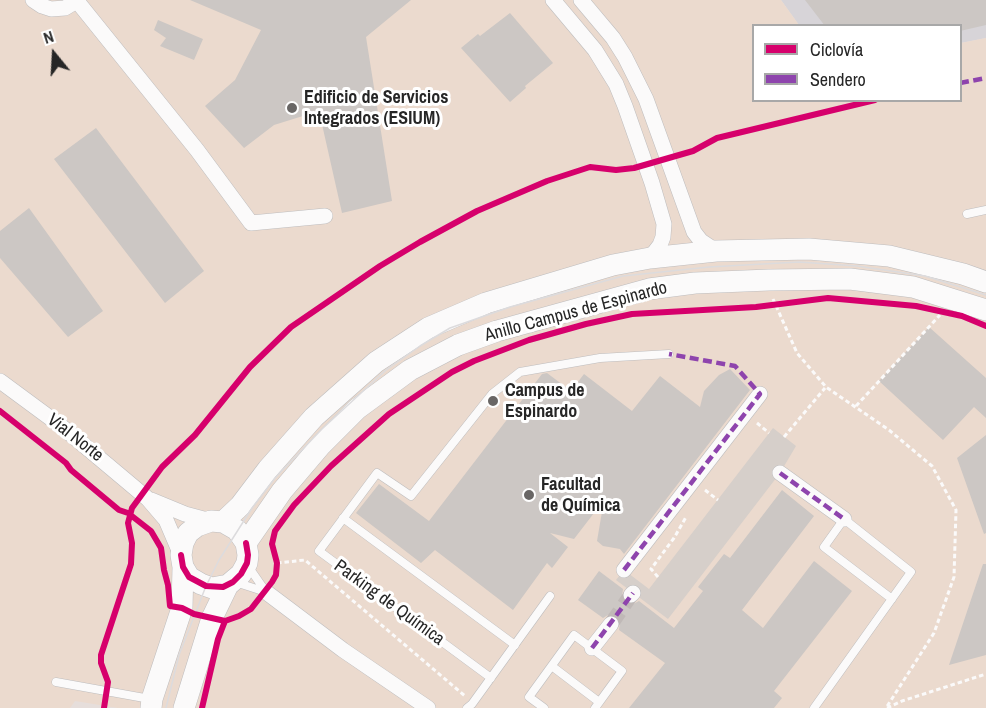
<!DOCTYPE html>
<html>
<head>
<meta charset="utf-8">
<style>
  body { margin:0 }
  #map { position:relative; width:986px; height:708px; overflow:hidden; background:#e6dedb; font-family:"Archivo Narrow",sans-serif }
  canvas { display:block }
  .legend { position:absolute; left:752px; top:24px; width:210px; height:78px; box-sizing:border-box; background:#fff; border:2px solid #a8a8a8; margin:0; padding:8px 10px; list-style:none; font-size:18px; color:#262626 }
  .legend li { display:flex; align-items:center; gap:12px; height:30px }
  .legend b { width:30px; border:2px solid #a8a8a8 }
  .north { position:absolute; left:24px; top:24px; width:60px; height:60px; -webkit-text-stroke:4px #fff; paint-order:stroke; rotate:342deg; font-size:16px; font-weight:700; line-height:24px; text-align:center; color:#262626 }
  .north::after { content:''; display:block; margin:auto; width:21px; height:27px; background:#262626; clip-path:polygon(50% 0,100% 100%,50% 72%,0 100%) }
</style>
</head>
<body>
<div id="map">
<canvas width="986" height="708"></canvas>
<ul class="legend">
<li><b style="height:8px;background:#d6006c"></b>Ciclovía</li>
<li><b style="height:8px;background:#8e44ad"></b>Sendero</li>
</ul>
<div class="north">N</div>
</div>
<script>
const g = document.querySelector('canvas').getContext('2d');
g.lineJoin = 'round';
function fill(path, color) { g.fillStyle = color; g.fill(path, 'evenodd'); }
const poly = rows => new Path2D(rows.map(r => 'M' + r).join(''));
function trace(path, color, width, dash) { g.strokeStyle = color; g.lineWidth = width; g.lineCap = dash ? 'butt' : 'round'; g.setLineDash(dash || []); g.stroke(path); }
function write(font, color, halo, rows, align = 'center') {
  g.font = font + ' "Archivo Narrow",sans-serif'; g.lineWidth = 6; g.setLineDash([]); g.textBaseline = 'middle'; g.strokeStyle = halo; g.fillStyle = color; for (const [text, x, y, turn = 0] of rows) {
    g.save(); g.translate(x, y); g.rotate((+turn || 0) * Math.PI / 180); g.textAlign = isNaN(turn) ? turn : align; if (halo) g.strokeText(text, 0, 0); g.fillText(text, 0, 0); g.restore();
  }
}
fill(poly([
  [781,0,986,0,986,38,961,43,960,26,799,25]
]), '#d7d4d8');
fill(poly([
  [0,0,781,0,799,25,754,26,754,100,960,100,961,43,986,38,986,708,118,708,75,701,70,708,0,708]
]), '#ebdace');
fill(poly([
  [773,428,796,446,780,473,668,619,616,580,624,570,649,589]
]), '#d6cfca');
fill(poly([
  [190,0,411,0,366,37,392,201,342,213,319,111,274,125,244,148,205,106,235,80,261,30],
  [805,0,986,0,986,25,960,31,960,26,825,26],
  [510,13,553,63,525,86,526,88,510,102,461,48,478,34,480,36],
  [158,20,203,39,194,60,160,46,166,38,154,30],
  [96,128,204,271,165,303,54,159],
  [29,208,103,311,68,337,0,258,0,231],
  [929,327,986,378,986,418,974,407,943,440,879,381],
  [730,369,750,390,624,554,620,549,603,546,597,541,604,500,574,539,550,533,568,547,552,568,547,563,513,610,435,550,421,563,356,513,379,484,429,521,542,374,547,373,571,391,584,374,632,411,660,376,700,407,704,391,719,375],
  [986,435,986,533,984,534,957,458],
  [782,490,814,516,742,610,763,628,814,561,852,591,774,691,782,698,774,708,629,708,665,663,619,630,620,621,617,616,608,615,603,618,578,600,599,571,623,589,622,597,625,602,633,604,639,601,674,628,703,591,698,587,724,554,730,558],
  [983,564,986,564,986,655,949,665]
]), '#ccc7c4');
trace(poly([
  [611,624,631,595]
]), '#c0b9b7', 15, [15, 8]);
const lane = poly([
  [967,214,986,210],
  [343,518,515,645],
  [248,566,266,592],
  [235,582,266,592],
  [553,667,599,702],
  [491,678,319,551,377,473,411,496,492,394,520,372,600,358,669,354],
  [56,682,150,699],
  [467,708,472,704,550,596],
  [544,708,529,697,574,635,622,671,595,708],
  [814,708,911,572,844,519,824,547,892,599]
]);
const street = poly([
  [33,0,42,6,51,9,65,8,78,0],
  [553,0,595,50,616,84,625,106,652,183,664,224,663,237,660,245,650,258],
  [581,0,613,38,625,57,646,99,694,232,701,241,716,251],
  [77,1,197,150,251,223,325,216],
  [0,381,61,426,148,499,166,520,181,555],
  [780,473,844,519],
  [151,500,185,514,211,521],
  [624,570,760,394],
  [266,592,343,650,428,708],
  [631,595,633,593],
  [592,648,611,624]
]);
const secondary = poly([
  [223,522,240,506,268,469,314,417,376,362,428,328,486,303,613,265,650,258,716,251,809,249,889,256,963,274,986,282],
  [246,543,282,491,321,445,357,409,410,370,458,345,497,331,649,289,695,283,769,280,850,279,913,287,986,310],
  [151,708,152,699,182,608,183,567,181,555,183,543,188,533,197,526,211,521,223,522,237,530,246,543,248,555,247,563,241,574,228,585,212,588,201,584,189,577,183,567],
  [184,708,212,618,228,585]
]);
trace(lane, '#bebdbe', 9);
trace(street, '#bebdbe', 16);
trace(secondary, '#bebdbe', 22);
trace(poly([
  [773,299,797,353,826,387,889,430,932,466,956,510,954,577,934,633,886,708],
  [856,406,940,315],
  [757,423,769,433],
  [784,437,825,388],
  [705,490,718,500],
  [277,563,305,560,465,696],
  [658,577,651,569,674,538,686,517],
  [887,708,902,701,986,674]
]), '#fbfafa', 3, [4.5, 3]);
trace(lane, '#fbfafa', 8);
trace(street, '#fbfafa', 15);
trace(secondary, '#fbfafa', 21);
trace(poly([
  [166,708,179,655,206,586,219,560,252,508,275,478,322,429,386,370,420,346,450,328,510,307,623,276,709,267,799,262,857,266,925,276,986,295]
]), '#dcdbdd', 1.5);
trace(poly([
  [960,83,986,78],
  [780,473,844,519],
  [624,570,760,394,735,366,669,354],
  [592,648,633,593]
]), '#8e44ad', 4.5, [9, 4.5]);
trace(poly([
  [0,411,66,463,71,470,119,510,128,513,151,531,161,548,164,570,168,585,170,606,182,608,194,614,225,621],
  [181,555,183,567,189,577,206,586,223,587,233,582,241,574,247,563,248,555,246,543],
  [104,708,108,682,101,663,101,655,131,564,132,543,128,523,132,508,162,467,195,435,250,367,291,327,380,266,420,242,477,211,547,181,590,167,616,170,634,168,693,151,717,138,875,100],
  [202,708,218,639,225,621,239,616,251,609,272,582,276,575,277,563,272,544,275,531,294,505,331,466,389,414,452,372,474,361,529,340,586,324,632,314,756,307,828,298,916,306,962,316,986,326]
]), '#d6006c', 6);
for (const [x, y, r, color] of [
  [292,108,6,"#696665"],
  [493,401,6,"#696665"],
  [529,495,6,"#696665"]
]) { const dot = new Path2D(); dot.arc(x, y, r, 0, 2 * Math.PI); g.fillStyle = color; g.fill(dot); trace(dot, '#fff', 2); }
write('bold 18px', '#262626', '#fff', [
  ["Edificio de Servicios",304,98],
  ["Integrados (ESIUM)",304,119],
  ["Campus de",505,391],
  ["Espinardo",505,412],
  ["Facultad",541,485],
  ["de Química",541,506]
], 'left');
write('18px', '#262626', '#fff', [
  ["Anillo Campus de Espinardo",576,312,-15],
  ["Vial Norte",75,438,38],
  ["Parking de Química",389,603,36]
]);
</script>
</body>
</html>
